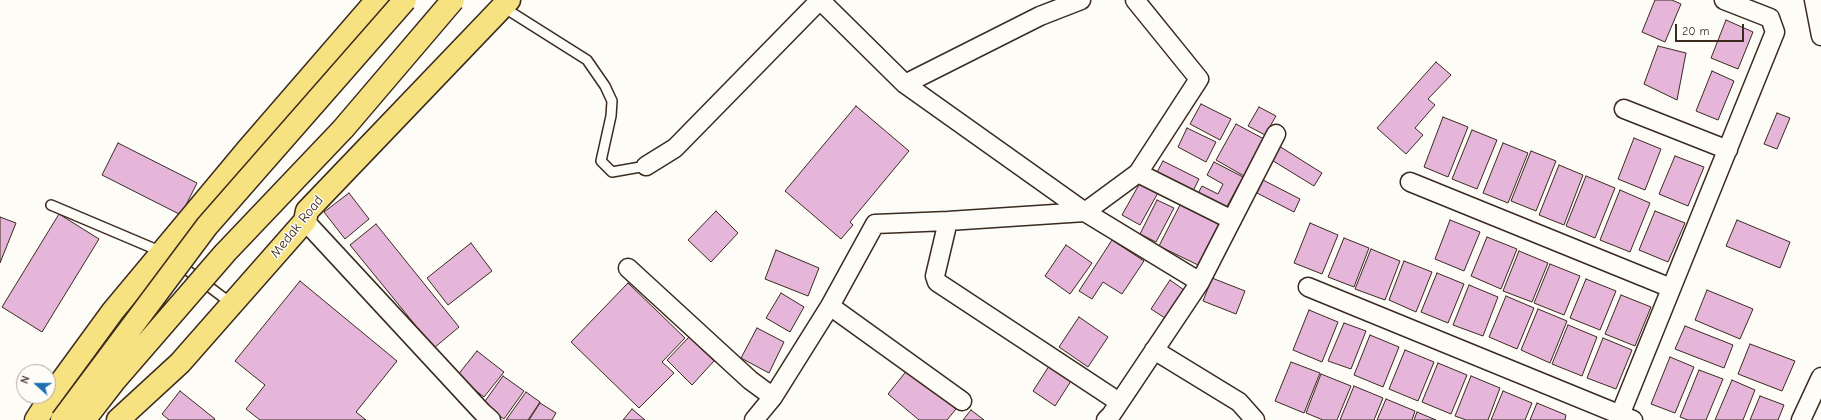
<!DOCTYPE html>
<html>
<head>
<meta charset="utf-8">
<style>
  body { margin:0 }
  #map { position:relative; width:1821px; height:420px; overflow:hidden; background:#fdfcf7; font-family:"Comic Neue",sans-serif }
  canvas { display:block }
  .north { position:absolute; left:16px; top:364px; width:40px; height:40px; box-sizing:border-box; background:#fdfcf7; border:1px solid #afa8a0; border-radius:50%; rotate:291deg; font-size:11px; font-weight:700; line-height:16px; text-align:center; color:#3b2a1e }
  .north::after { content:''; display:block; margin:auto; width:14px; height:18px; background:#1f6fb2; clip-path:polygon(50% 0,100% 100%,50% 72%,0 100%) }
  .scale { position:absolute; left:1675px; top:24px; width:69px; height:18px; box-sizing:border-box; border:2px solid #3b2a1e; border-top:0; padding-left:5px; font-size:12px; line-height:14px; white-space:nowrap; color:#3b2a1e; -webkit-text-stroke:3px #fdfcf7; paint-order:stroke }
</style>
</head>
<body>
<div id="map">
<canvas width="1821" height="420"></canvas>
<div class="north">N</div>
<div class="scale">20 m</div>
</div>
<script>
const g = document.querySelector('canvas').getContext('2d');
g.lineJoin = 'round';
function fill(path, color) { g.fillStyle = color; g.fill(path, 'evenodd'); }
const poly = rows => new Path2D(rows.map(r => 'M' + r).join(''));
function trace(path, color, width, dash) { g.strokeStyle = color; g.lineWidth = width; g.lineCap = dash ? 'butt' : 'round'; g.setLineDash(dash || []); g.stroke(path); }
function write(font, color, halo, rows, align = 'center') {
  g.font = font + ' "Comic Neue",sans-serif'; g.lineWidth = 3; g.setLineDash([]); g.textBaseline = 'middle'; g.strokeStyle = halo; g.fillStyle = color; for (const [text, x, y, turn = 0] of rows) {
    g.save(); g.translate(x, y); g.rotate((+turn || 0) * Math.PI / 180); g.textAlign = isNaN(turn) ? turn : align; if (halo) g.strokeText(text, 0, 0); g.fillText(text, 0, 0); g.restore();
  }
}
const building = poly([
  [1655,0,1672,0,1681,4,1665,42,1642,32,1655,0],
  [1726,20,1753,32,1738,69,1711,58,1726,20],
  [1658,46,1686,53,1677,100,1644,84,1658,46],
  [1436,62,1451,75,1428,99,1435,105,1415,128,1423,135,1406,154,1377,128,1436,62],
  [1712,71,1734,81,1718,120,1696,111,1712,71],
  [1201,104,1231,119,1220,140,1190,124,1201,104],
  [856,106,909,151,850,222,853,225,841,239,785,191,856,106],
  [1259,107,1276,116,1265,135,1248,126,1259,107],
  [1777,113,1790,118,1777,149,1764,144,1777,113],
  [1443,117,1468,127,1448,177,1424,167,1443,117],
  [1236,124,1264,139,1244,176,1216,160,1236,124],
  [1187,128,1216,142,1206,162,1178,147,1187,128],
  [1472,130,1497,140,1477,189,1452,179,1472,130],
  [1634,138,1661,149,1645,190,1618,179,1634,138],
  [118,143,197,183,181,215,102,175,118,143],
  [1503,143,1528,153,1508,203,1483,193,1503,143],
  [1279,146,1322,173,1314,186,1270,159,1279,146],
  [1531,151,1556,161,1536,211,1511,201,1531,151],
  [1675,156,1704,167,1688,206,1659,194,1675,156],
  [1163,161,1199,179,1191,195,1155,176,1163,161],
  [1214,162,1243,177,1224,212,1196,197,1202,186,1218,194,1223,184,1207,175,1214,162],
  [1559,165,1583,175,1564,225,1539,215,1559,165],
  [1586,176,1615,188,1595,238,1566,226,1586,176],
  [1263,180,1300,199,1294,212,1257,193,1263,180],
  [1141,181,1159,191,1140,225,1122,215,1141,181],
  [1620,190,1650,203,1630,252,1600,240,1620,190],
  [349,193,369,219,345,239,324,212,349,193],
  [1157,200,1174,208,1156,242,1140,234,1157,200],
  [1181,203,1220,222,1198,265,1159,246,1181,203],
  [716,211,738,233,711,262,688,240,716,211],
  [1655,211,1685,223,1668,262,1639,250,1655,211],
  [59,214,99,239,42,332,2,307,59,214],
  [0,217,16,223,0,263,0,217],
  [1450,220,1480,232,1464,271,1435,259,1450,220],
  [1737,220,1790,242,1780,268,1726,246,1737,220],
  [1310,223,1338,235,1322,274,1294,263,1310,223],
  [376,224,459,327,434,348,350,245,376,224],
  [1487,237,1517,249,1501,289,1471,276,1487,237],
  [1344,238,1369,248,1354,287,1328,277,1344,238],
  [1112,240,1144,261,1122,294,1103,282,1092,299,1079,291,1112,240],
  [471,243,492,271,448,305,427,278,471,243],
  [1066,245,1092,263,1070,294,1045,276,1066,245],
  [1371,249,1400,261,1385,300,1355,289,1371,249],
  [776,250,819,268,808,296,765,279,776,250],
  [1519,251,1548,263,1532,302,1503,291,1519,251],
  [1404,261,1432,272,1416,312,1389,300,1404,261],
  [1550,264,1580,276,1564,315,1534,303,1550,264],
  [1437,273,1464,284,1448,323,1421,312,1437,273],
  [1212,278,1245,291,1236,314,1203,301,1212,278],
  [1586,279,1616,291,1600,330,1570,318,1586,279],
  [1170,280,1184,290,1165,318,1151,309,1170,280],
  [300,281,397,361,356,412,366,420,260,420,246,409,265,385,235,361,300,281],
  [628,283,685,338,662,362,674,373,639,408,571,342,628,283],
  [1469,285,1498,297,1483,336,1453,325,1469,285],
  [1707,290,1753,309,1740,339,1695,320,1707,290],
  [781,293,804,307,790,332,766,318,781,293],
  [1621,295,1651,307,1635,346,1605,334,1621,295],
  [1506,296,1534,308,1517,349,1489,337,1506,296],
  [1538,309,1567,321,1550,363,1521,350,1538,309],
  [1309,310,1338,322,1322,362,1293,350,1309,310],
  [1079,317,1108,337,1088,367,1059,347,1079,317],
  [1344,323,1366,331,1351,369,1328,361,1344,323],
  [1568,325,1597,337,1582,376,1552,364,1568,325],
  [1685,326,1733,345,1724,368,1675,349,1685,326],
  [757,328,784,342,769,373,741,358,757,328],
  [1370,335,1399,347,1383,387,1354,375,1370,335],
  [689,337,714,361,692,385,667,360,689,337],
  [1603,338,1632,350,1616,389,1587,378,1603,338],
  [1750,344,1795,361,1782,391,1738,374,1750,344],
  [1405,350,1434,362,1418,401,1389,389,1405,350],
  [477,351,504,372,484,397,457,376,477,351],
  [1670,357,1694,367,1675,413,1651,404,1670,357],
  [1291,362,1320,373,1304,413,1275,401,1291,362],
  [1051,363,1073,378,1055,406,1033,391,1051,363],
  [1438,363,1467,375,1451,414,1422,402,1438,363],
  [908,369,956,409,947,420,919,420,888,394,908,369],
  [1699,370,1723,379,1706,420,1688,420,1680,417,1699,370],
  [1321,374,1351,386,1337,420,1323,420,1306,413,1321,374],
  [503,376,524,391,504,419,483,404,503,376],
  [1471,376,1500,388,1488,420,1466,420,1455,416,1471,376],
  [1732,380,1755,390,1743,420,1715,420,1732,380],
  [1354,386,1383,398,1374,420,1340,420,1354,386],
  [180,391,215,419,214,420,169,420,162,414,180,391],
  [1503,391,1532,403,1525,420,1491,420,1503,391],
  [526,392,540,402,528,420,506,420,526,392],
  [1760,396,1784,405,1778,420,1750,420,1760,396],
  [1386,399,1415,411,1412,420,1377,420,1386,399],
  [540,403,556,413,552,420,529,420,540,403],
  [1537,403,1566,415,1565,420,1530,420,1537,403],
  [632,409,645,420,623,420,632,409],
  [971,410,984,420,963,420,971,410],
  [1417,412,1436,420,1414,420,1417,412]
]);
fill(building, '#e5b6d9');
trace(building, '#3b2a1e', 1);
const service = poly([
  [503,7,587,60,605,86,612,101,611,116,601,161,612,172,646,166],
  [51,205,162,252],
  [179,264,232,304]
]);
const minor = poly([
  [820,0,905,84,1085,212,1200,282],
  [1814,0,1821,36],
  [905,84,1040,16,1081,0],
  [1624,109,1728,150],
  [646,166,675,148,820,0],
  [1138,173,1232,220],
  [1410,182,1671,288],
  [305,221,482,412,491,420],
  [948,221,935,276,937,282,1119,402],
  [628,268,750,380,773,397],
  [1308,287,1633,420],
  [830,306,962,401],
  [1154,350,1239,402,1255,420],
  [1620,415,1775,32,1770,18,1724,0],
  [754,420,773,397,830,306,875,224,948,221,1085,212,1138,173,1199,79,1135,0],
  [1106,420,1111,415,1200,282,1276,134],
  [1801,420,1821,377]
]);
const primary = poly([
  [36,420,56,389,113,311,248,149,377,0],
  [118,420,180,363,305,221,307,211,509,0]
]);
trace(service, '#3b2a1e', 12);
trace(minor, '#3b2a1e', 21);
trace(primary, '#3b2a1e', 25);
trace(service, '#fdfcf7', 9);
trace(minor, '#fdfcf7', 18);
trace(primary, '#f7e281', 22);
const primaryBridge = poly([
  [62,420,207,226,405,0],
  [84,420,115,380,225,253,343,129,453,0]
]);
trace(primaryBridge, '#3b2a1e', 25, []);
trace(primaryBridge, '#f7e281', 22);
write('14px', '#3b2a1e', '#fdfcf7', [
  ["Medak Road",297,227,-51]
]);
</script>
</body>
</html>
